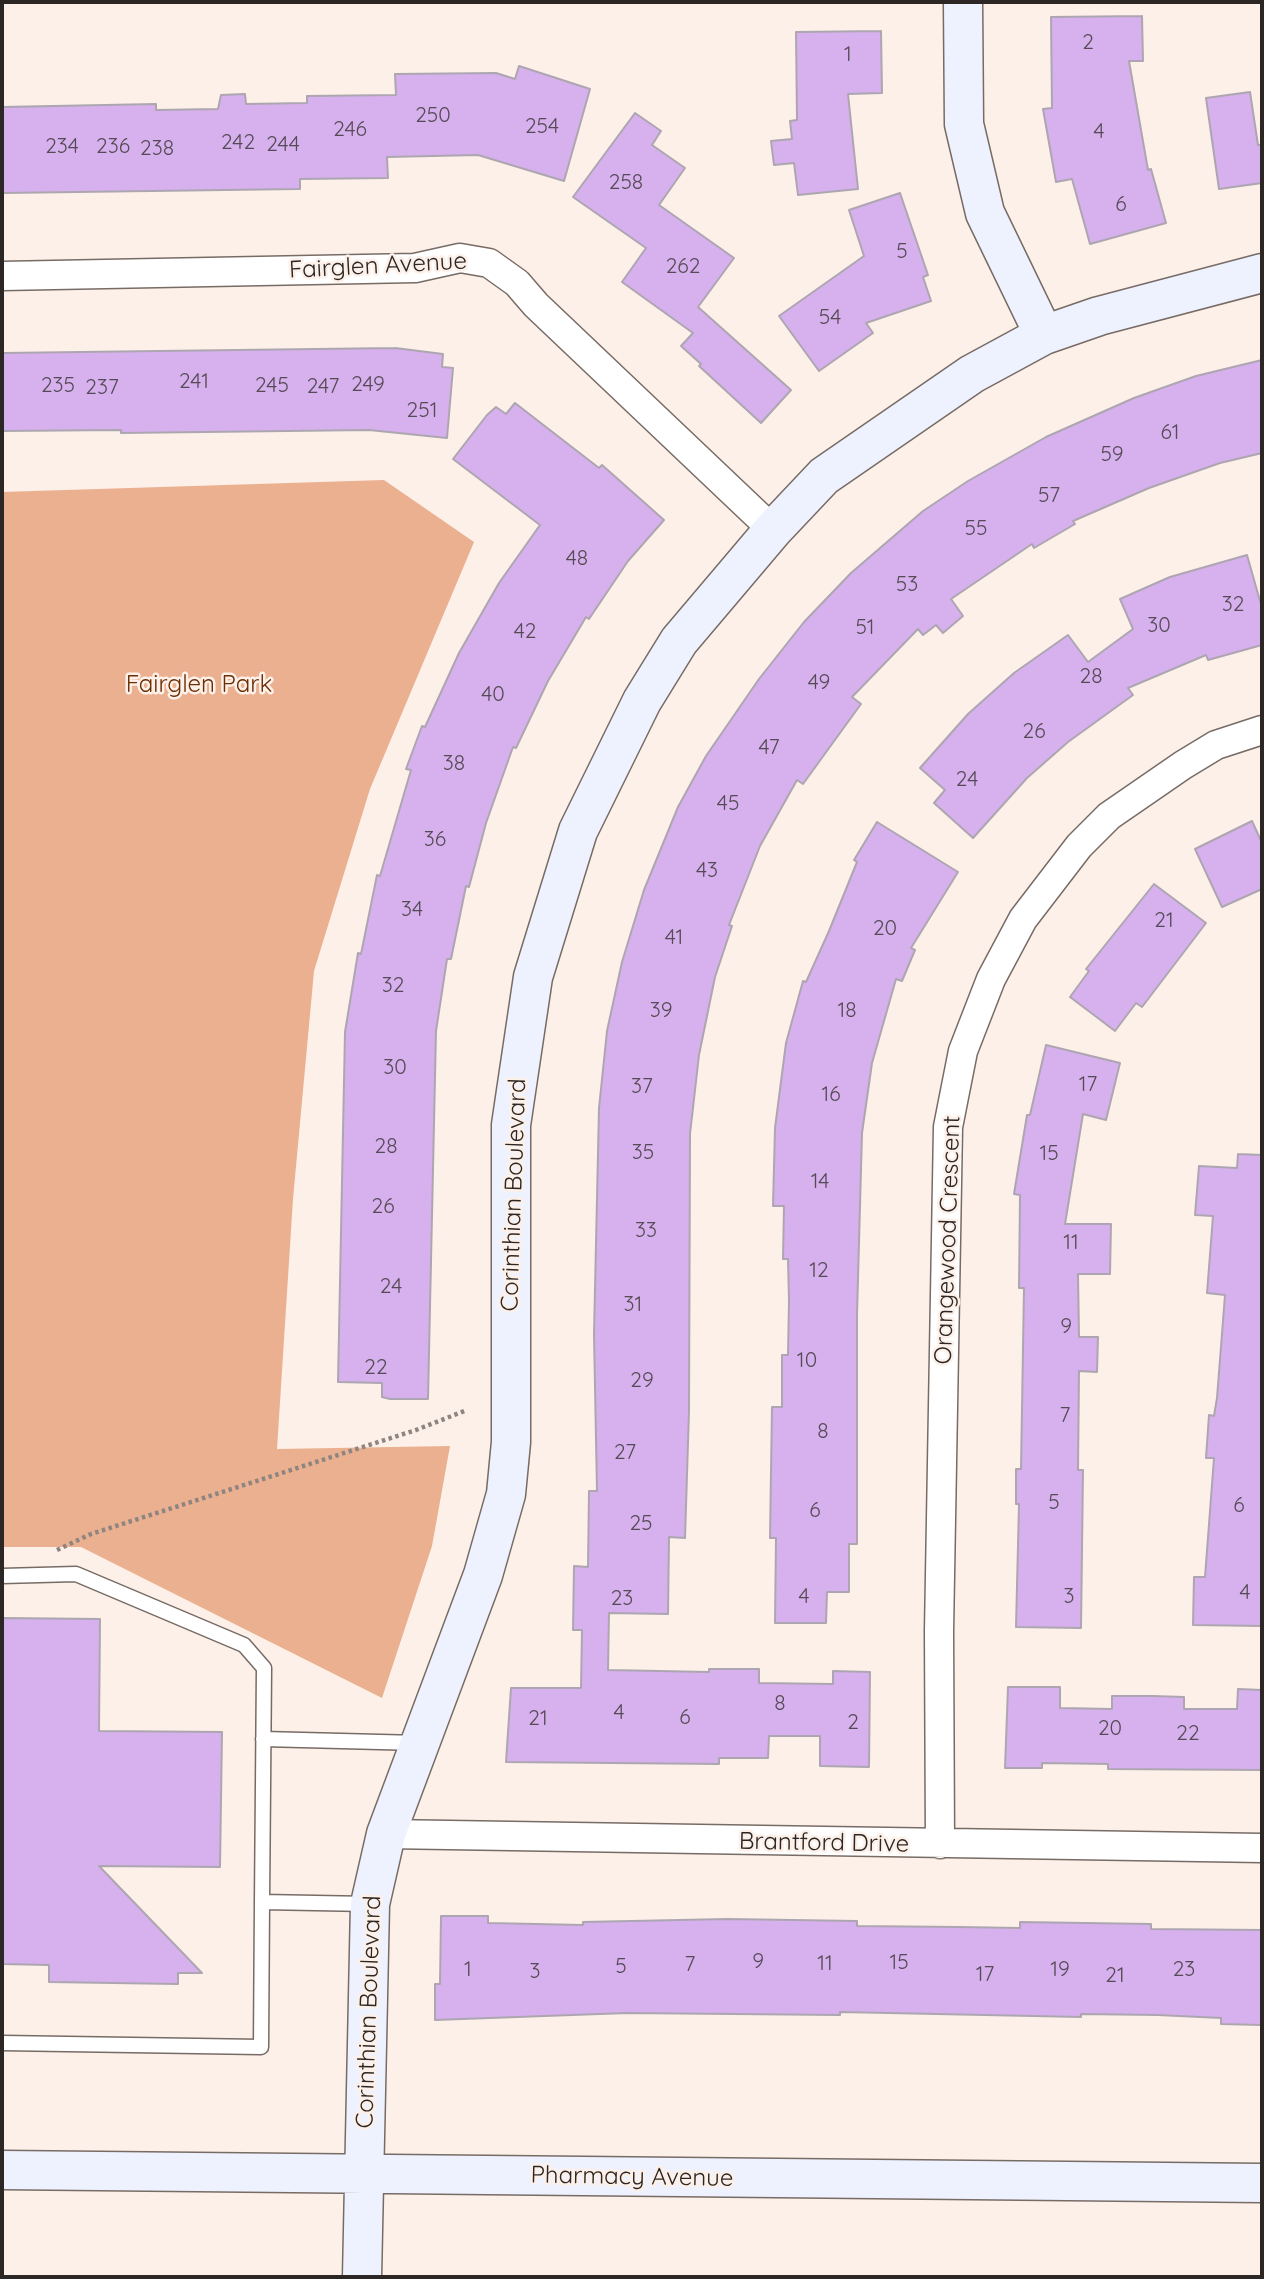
<!DOCTYPE html>
<html>
<head>
<meta charset="utf-8">
<style>
  body { margin:0 }
  #map { position:relative; width:1264px; height:2279px; overflow:hidden; background:#fdf0e9; font-family:Quicksand,sans-serif }
  canvas { display:block }
  .frame { position:absolute; inset:0; border:4px solid #2c2724; pointer-events:none }
</style>
</head>
<body>
<div id="map">
<canvas width="1264" height="2279"></canvas>
<div class="frame"></div>
</div>
<script>
const g = document.querySelector('canvas').getContext('2d');
g.lineJoin = 'round';
function fill(path, color) { g.fillStyle = color; g.fill(path, 'evenodd'); }
const poly = rows => new Path2D(rows.map(r => 'M' + r).join(''));
function trace(path, color, width, dash) { g.strokeStyle = color; g.lineWidth = width; g.lineCap = dash ? 'butt' : 'round'; g.setLineDash(dash || []); g.stroke(path); }
function write(font, color, halo, rows, align = 'center') {
  g.font = font + ' Quicksand,sans-serif'; g.lineWidth = 5; g.setLineDash([]); g.textBaseline = 'middle'; g.strokeStyle = halo; g.fillStyle = color; for (const [text, x, y, turn = 0] of rows) {
    g.save(); g.translate(x, y); g.rotate((+turn || 0) * Math.PI / 180); g.textAlign = isNaN(turn) ? turn : align; if (halo) g.strokeText(text, 0, 0); g.fillText(text, 0, 0); g.restore();
  }
}
fill(poly([
  [384,480,474,542,370,789,314,971,293,1199,277,1449,450,1446,432,1546,382,1698,81,1547,2,1547,2,492]
]), '#ebb090');
const building = poly([
  [1142,16,1143,61,1129,61,1148,170,1151,169,1166,223,1090,244,1072,179,1056,182,1043,109,1052,108,1051,17,1142,16],
  [881,31,882,93,848,94,858,189,798,195,794,163,774,165,771,141,792,139,790,121,797,120,796,32,881,31],
  [519,66,590,89,564,181,478,155,387,157,388,178,300,179,300,189,2,193,2,107,156,104,156,110,218,109,221,95,245,94,246,104,307,103,307,96,396,95,395,74,496,73,515,79,519,66],
  [1250,92,1258,145,1262,145,1262,183,1219,189,1206,98,1250,92],
  [635,113,661,131,652,145,685,168,659,205,734,258,698,307,791,390,761,423,699,366,701,364,681,346,693,333,622,282,646,248,573,197,635,113],
  [900,193,928,275,923,277,931,301,866,323,873,333,819,371,779,316,864,256,849,210,900,193],
  [395,348,443,354,442,367,453,368,447,438,369,430,121,433,121,430,2,431,2,353,395,348],
  [1262,360,1262,453,1220,463,1149,488,1073,521,1075,524,1034,548,1032,544,951,599,963,616,943,633,936,625,923,635,918,629,852,697,861,704,803,784,797,780,760,846,729,925,732,926,715,977,699,1055,690,1134,689,1411,685,1538,669,1537,668,1614,609,1613,608,1670,709,1672,709,1669,759,1669,759,1683,833,1684,833,1671,870,1672,869,1767,820,1766,820,1736,769,1736,768,1758,719,1758,719,1764,506,1762,511,1688,581,1688,582,1630,573,1630,574,1566,588,1567,589,1491,597,1491,594,1334,599,1108,607,1031,622,962,644,890,678,807,706,756,759,679,804,622,851,573,923,511,968,481,1046,437,1134,398,1196,376,1262,360],
  [515,403,599,468,602,465,664,520,628,561,589,619,586,617,548,681,516,748,513,747,486,823,469,887,466,886,451,959,447,959,436,1031,428,1399,390,1399,382,1397,382,1383,338,1382,345,1032,358,953,361,954,377,875,380,876,411,770,406,769,422,726,425,727,459,653,499,583,540,525,453,459,487,415,496,407,506,414,515,403],
  [1247,555,1262,608,1262,645,1208,660,1206,655,1128,688,1133,695,1068,742,1027,778,973,838,934,803,945,790,920,768,968,714,1014,673,1068,635,1088,662,1133,629,1120,599,1170,577,1247,555],
  [1252,821,1262,843,1262,889,1222,907,1195,849,1252,821],
  [877,822,958,872,911,948,915,950,902,981,896,979,872,1063,862,1133,857,1315,857,1544,849,1544,849,1592,827,1592,826,1623,775,1623,776,1538,770,1538,772,1407,782,1407,782,1355,788,1355,789,1301,788,1259,783,1259,784,1206,773,1206,775,1128,786,1043,803,981,806,982,829,931,857,862,854,860,877,822],
  [1154,884,1206,923,1142,1007,1136,1003,1115,1031,1070,997,1089,971,1086,969,1154,884],
  [1046,1045,1120,1063,1106,1120,1083,1114,1065,1224,1111,1224,1110,1274,1078,1274,1079,1337,1098,1337,1097,1372,1079,1371,1078,1470,1083,1470,1081,1628,1016,1627,1019,1504,1016,1504,1016,1469,1021,1469,1024,1288,1019,1288,1020,1195,1014,1194,1027,1115,1030,1115,1046,1045],
  [1238,1154,1262,1155,1262,1626,1193,1625,1194,1577,1205,1577,1214,1458,1206,1458,1209,1415,1214,1416,1217,1398,1225,1295,1207,1293,1213,1216,1195,1215,1199,1166,1237,1168,1238,1154],
  [2,1618,100,1619,99,1731,222,1732,220,1867,99,1866,202,1973,178,1973,178,1984,49,1982,49,1965,2,1964,2,1618],
  [1008,1687,1060,1687,1060,1708,1112,1709,1112,1696,1153,1696,1184,1697,1184,1709,1237,1709,1238,1689,1262,1690,1262,1770,1108,1769,1108,1764,1042,1763,1042,1768,1005,1768,1008,1687],
  [441,1916,488,1916,488,1923,583,1925,583,1922,728,1919,857,1921,857,1926,959,1927,1020,1928,1020,1922,1151,1924,1151,1929,1262,1930,1262,2025,1221,2024,1221,2018,1158,2015,1081,2014,1081,2017,840,2012,840,2015,627,2013,435,2020,435,1984,440,1984,441,1916]
]);
fill(building, '#d6b1ed');
trace(building, '#ada6b1', 2);
const lane = poly([
  [2,1576,76,1574,244,1645,264,1668,262,1902],
  [263,1739,419,1743],
  [2,2043,261,2047,262,1902,369,1904]
]);
const street = poly([
  [2,276,415,268,460,258,489,263,517,283,536,305,773,530],
  [386,1834,1262,1848],
  [940,1844,939,1631,948,1127,963,1051,991,979,1023,919,1079,846,1109,816,1183,765,1216,745,1262,730]
]);
const secondary = poly([
  [963,2,964,124,985,213,1044,335],
  [2,2170,1262,2183],
  [362,2277,370,1904,386,1834,483,1575,506,1494,511,1442,511,1125,533,977,578,831,642,701,679,641,773,530,824,476,972,374,1044,335,1099,316,1262,273]
]);
trace(lane, '#776b65', 17);
trace(street, '#776b65', 31);
trace(secondary, '#776b65', 41);
trace(poly([
  [57,1550,91,1534,416,1430,467,1410]
]), '#8e8580', 4.5, [3.5, 3.5]);
trace(lane, '#fff', 14);
trace(street, '#fff', 28);
trace(secondary, '#eef2ff', 38);
write('21px', '#564a56', null, [
  ["2",1088,43],
  ["1",848,55],
  ["250",433,116],
  ["254",542,127],
  ["246",350,130],
  ["4",1099,132],
  ["242",238,143],
  ["244",283,145],
  ["234",62,147],
  ["236",113,147],
  ["238",157,149],
  ["258",626,183],
  ["6",1121,205],
  ["5",902,252],
  ["262",683,267],
  ["54",830,318],
  ["241",194,382],
  ["249",368,385],
  ["235",58,386],
  ["245",272,386],
  ["247",323,387],
  ["237",102,388],
  ["251",422,411],
  ["61",1170,433],
  ["59",1112,455],
  ["57",1049,496],
  ["55",976,529],
  ["48",577,559],
  ["53",907,585],
  ["32",1233,605],
  ["30",1159,626],
  ["51",865,628],
  ["42",525,632],
  ["28",1091,677],
  ["49",819,683],
  ["40",493,695],
  ["26",1034,732],
  ["47",769,748],
  ["38",454,764],
  ["24",967,780],
  ["45",728,804],
  ["36",435,840],
  ["43",707,871],
  ["34",412,910],
  ["21",1164,921],
  ["20",885,929],
  ["41",674,938],
  ["32",393,986],
  ["39",661,1011],
  ["18",847,1011],
  ["30",395,1068],
  ["17",1088,1085],
  ["37",642,1087],
  ["16",831,1095],
  ["28",386,1147],
  ["35",643,1153],
  ["15",1049,1154],
  ["14",820,1182],
  ["26",383,1207],
  ["33",646,1231],
  ["11",1071,1243],
  ["12",819,1271],
  ["24",391,1287],
  ["31",633,1305],
  ["9",1066,1327],
  ["10",807,1361],
  ["22",376,1368],
  ["29",642,1381],
  ["7",1065,1416],
  ["8",823,1432],
  ["27",625,1453],
  ["5",1054,1503],
  ["6",1239,1506],
  ["6",815,1511],
  ["25",641,1524],
  ["4",1245,1593],
  ["4",804,1597],
  ["3",1069,1597],
  ["23",622,1599],
  ["8",780,1704],
  ["4",619,1713],
  ["6",685,1718],
  ["21",538,1719],
  ["2",853,1723],
  ["20",1110,1729],
  ["22",1188,1734],
  ["9",758,1962],
  ["15",899,1963],
  ["11",825,1964],
  ["7",690,1965],
  ["5",621,1967],
  ["1",468,1970],
  ["19",1060,1970],
  ["23",1184,1970],
  ["3",535,1972],
  ["17",985,1975],
  ["21",1115,1976]
]);
write('24px', '#2c2724', '#fdf0e9', [
  ["Fairglen Avenue",378,266,-3],
  ["Corinthian Boulevard",514,1195,-88],
  ["Orangewood Crescent",948,1240,-88],
  ["Brantford Drive",824,1843,1],
  ["Corinthian Boulevard",369,2012,-88],
  ["Pharmacy Avenue",632,2177,1]
]);
write('24px', '#6a2f05', '#fdf0e9', [
  ["Fairglen Park",199,685]
]);
</script>
</body>
</html>
